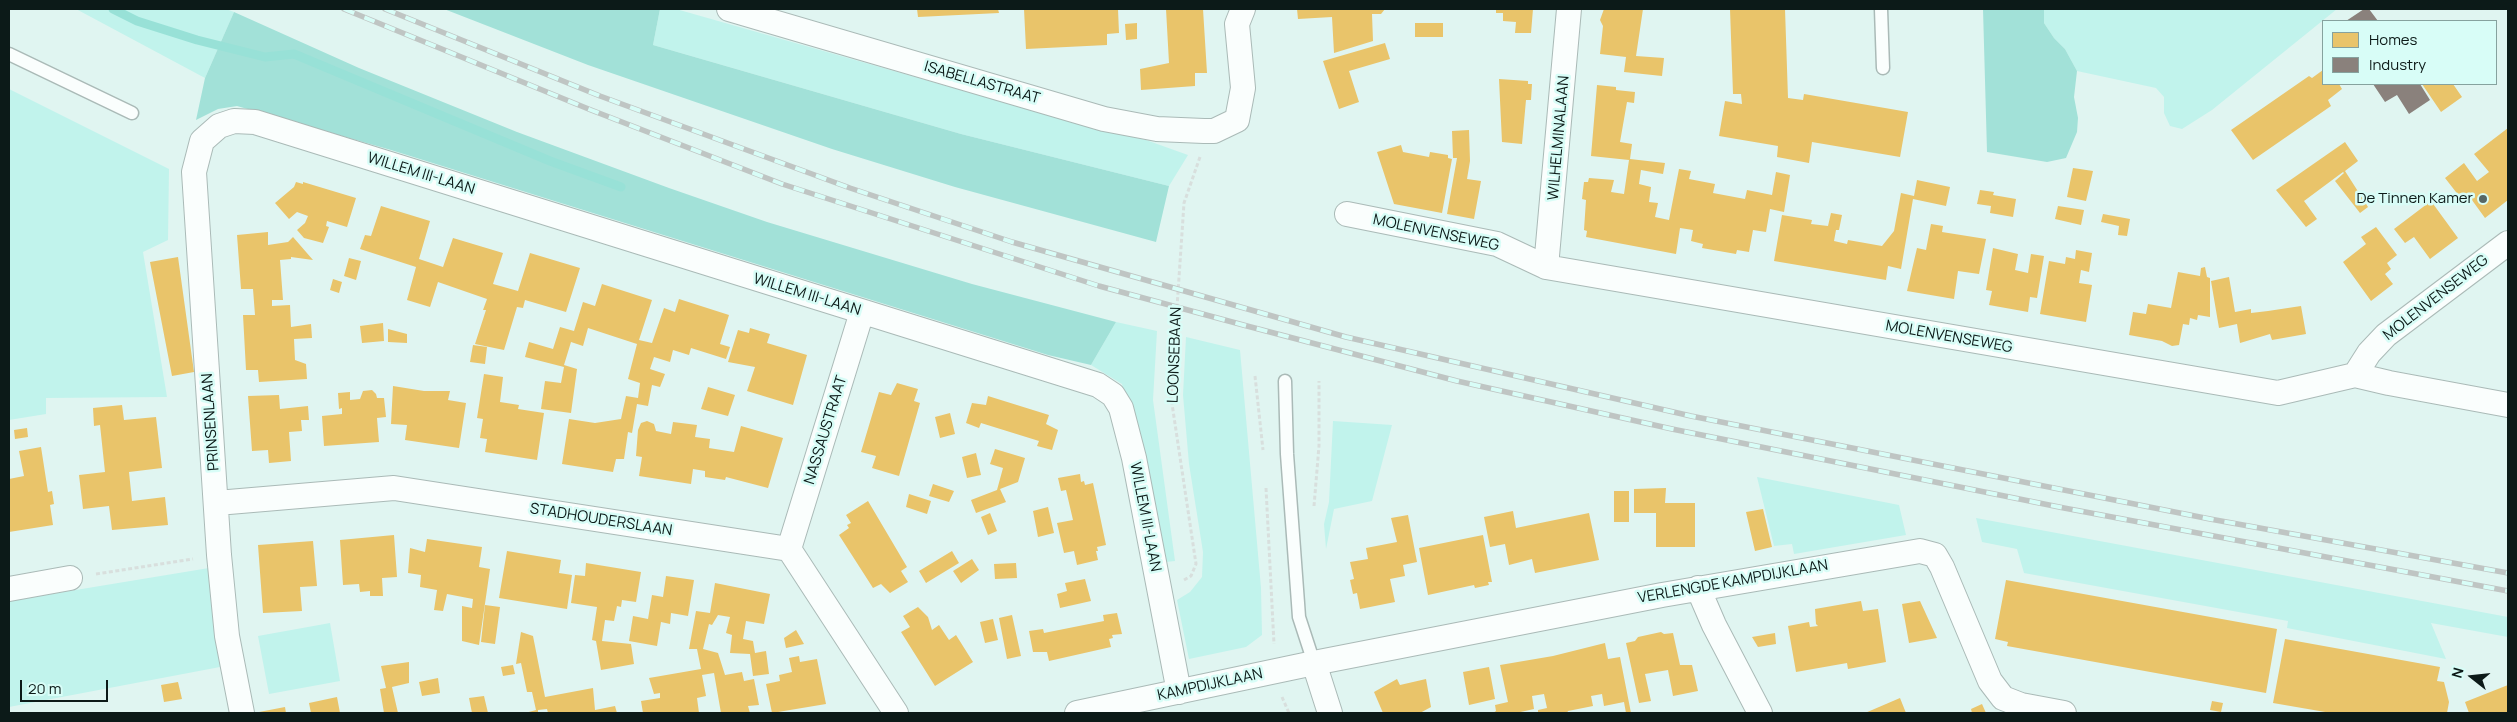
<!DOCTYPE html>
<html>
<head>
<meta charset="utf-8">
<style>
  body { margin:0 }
  #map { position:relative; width:2517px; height:722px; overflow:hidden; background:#e0f5f1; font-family:Manrope,sans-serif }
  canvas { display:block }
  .frame { position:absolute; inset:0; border:10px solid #0c1a18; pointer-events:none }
  .legend { position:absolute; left:2322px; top:20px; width:175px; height:65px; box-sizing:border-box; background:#d8fdf7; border:1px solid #86a29e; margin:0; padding:6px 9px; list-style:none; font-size:15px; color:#0c1a18 }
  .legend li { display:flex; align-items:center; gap:10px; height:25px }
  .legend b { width:25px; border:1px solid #86a29e }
  .north { position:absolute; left:2447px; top:652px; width:50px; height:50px; -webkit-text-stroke:4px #d8fdf7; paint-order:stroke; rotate:286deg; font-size:14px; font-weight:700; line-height:20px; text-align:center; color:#0c1a18 }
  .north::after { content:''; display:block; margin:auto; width:18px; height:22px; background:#0c1a18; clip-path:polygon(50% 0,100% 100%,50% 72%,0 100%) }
  .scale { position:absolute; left:20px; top:680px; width:88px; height:22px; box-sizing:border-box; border:2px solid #0c1a18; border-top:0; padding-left:6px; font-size:15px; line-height:18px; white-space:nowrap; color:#0c1a18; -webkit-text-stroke:4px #d8fdf7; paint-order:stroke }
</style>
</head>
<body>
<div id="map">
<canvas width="2517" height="722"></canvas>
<div class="frame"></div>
<ul class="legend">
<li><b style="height:14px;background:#e9c46a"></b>Homes</li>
<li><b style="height:14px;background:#8a817c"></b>Industry</li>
</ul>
<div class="north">N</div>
<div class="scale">20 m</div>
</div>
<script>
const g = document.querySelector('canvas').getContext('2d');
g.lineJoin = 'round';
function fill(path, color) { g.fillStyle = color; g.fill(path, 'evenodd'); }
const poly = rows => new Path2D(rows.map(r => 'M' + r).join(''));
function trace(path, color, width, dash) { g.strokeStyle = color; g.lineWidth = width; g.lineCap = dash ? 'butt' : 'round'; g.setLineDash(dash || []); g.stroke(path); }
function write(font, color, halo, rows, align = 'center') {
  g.font = font + ' Manrope,sans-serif'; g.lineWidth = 5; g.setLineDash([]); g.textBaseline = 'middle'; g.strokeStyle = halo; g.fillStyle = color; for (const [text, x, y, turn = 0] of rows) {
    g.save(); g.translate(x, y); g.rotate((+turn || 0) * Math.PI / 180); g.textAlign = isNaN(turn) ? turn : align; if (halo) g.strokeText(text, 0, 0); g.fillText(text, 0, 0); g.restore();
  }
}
fill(poly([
  [76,9,226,9,234,12,205,78],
  [660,9,676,9,1101,130,1146,140,1188,155,1169,186,961,134,653,45],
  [2044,9,2337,9,2212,110,2182,129,2170,126,2164,113,2164,97,2156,88,2077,71,2065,49,2054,38,2044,23],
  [9,89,169,169,168,240,143,252,167,397,46,398,46,414,9,420],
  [1116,322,1157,331,1153,400,1175,561,1166,562,1122,384,1091,365],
  [1186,337,1240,350,1261,588,1262,635,1246,647,1189,659,1177,600,1190,592,1202,577,1203,552,1189,464,1183,395],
  [1333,421,1392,425,1372,501,1334,509,1326,549,1324,524,1329,502],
  [1757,477,1899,505,1906,535,1794,554,1792,544,1774,546],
  [1976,518,2508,617,2508,637,2431,623,2446,659,2287,628,2288,621,2024,573,2017,549,1982,542],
  [209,568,220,667,9,707,9,601],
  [330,623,340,681,269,694,258,636]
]), '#c1f3ec');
fill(poly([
  [444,9,660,9,653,45,961,134,1169,186,1156,242,955,187,832,149,588,65],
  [1983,9,2044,9,2044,23,2054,38,2065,49,2077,71,2074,97,2078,118,2077,132,2066,158,2047,162,1987,152],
  [234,12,359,68,517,132,669,188,767,222,972,284,1116,322,1091,365,1048,355,391,150,237,106,218,109,196,120,205,78]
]), '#a2e1d8');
fill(poly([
  [917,9,998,9,999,13,918,17],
  [1024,9,1118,9,1119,33,1107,34,1107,45,1026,49],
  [1166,9,1203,9,1207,73,1195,73,1195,86,1141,90,1140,69,1169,63],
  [1297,9,1385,9,1381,14,1372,14,1373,41,1334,53,1332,17,1298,19],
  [1496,9,1533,9,1531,33,1515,33,1516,22,1503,21,1503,13,1496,13],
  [1604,9,1643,9,1636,56,1664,58,1662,76,1624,72,1626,57,1600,54,1603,26,1600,20],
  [1730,9,1785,9,1788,98,1803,100,1804,94,1908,112,1900,157,1812,142,1809,163,1777,157,1778,146,1719,136,1725,101,1742,104,1741,94,1733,94],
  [1137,23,1137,39,1126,40,1125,24],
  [1415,23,1443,23,1443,37,1415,37],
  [1385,43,1390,59,1349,71,1359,102,1339,109,1323,61],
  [2323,70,2323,84,2339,84,2342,89,2328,100,2331,106,2253,160,2231,130,2309,76,2312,78],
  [1499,79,1528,81,1528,84,1532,84,1531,100,1526,100,1522,144,1502,142],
  [2422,84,2453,84,2462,97,2441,112],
  [1597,85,1616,87,1616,90,1635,92,1634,103,1627,102,1620,142,1632,144,1630,159,1665,163,1663,174,1641,170,1639,184,1651,187,1649,202,1658,203,1655,217,1669,220,1679,169,1691,171,1689,179,1715,184,1713,193,1745,199,1747,190,1772,195,1776,172,1790,175,1784,212,1770,209,1766,232,1753,230,1749,252,1737,250,1736,254,1702,248,1703,244,1691,241,1693,230,1680,228,1676,254,1586,237,1587,231,1584,230,1586,200,1582,199,1584,182,1588,182,1589,178,1614,180,1611,192,1624,194,1629,160,1591,156],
  [2508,128,2508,200,2485,218,2469,196,2463,201,2445,178,2464,163,2477,181,2489,172,2474,154],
  [1469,130,1470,161,1467,179,1481,181,1474,219,1447,214,1457,158,1453,158,1452,131],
  [2345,142,2358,161,2345,171,2368,207,2360,213,2335,181,2344,173,2343,172,2304,201,2317,219,2306,227,2276,190],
  [1401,145,1403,152,1429,157,1430,152,1448,155,1448,158,1452,159,1442,213,1394,204,1377,152],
  [2073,168,2093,171,2086,201,2067,197],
  [1917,180,1950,187,1946,206,1913,199,1901,269,1888,266,1886,280,1774,261,1782,215,1812,220,1811,224,1828,226,1831,213,1842,215,1839,230,1836,230,1834,241,1847,244,1848,240,1882,246,1894,231,1901,193,1914,196],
  [296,182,303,184,303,182,356,198,347,227,327,221,326,226,329,227,323,243,304,238,297,230,305,223,308,216,297,212,289,219,275,203,294,187],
  [1980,190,1994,192,1993,195,2016,199,2013,217,1990,213,1991,206,1977,204],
  [2431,201,2458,238,2430,259,2414,237,2405,243,2394,229],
  [381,206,430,221,419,259,443,267,453,238,503,253,493,284,518,291,530,253,580,268,566,312,525,300,523,308,517,307,504,350,475,344,486,310,483,310,487,299,438,282,430,307,407,300,416,267,360,249,365,235,371,236],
  [2058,206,2084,210,2081,225,2055,219],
  [2103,214,2130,219,2127,236,2118,235,2119,226,2101,222],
  [1931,224,1943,226,1942,232,1986,239,1979,274,1958,271,1954,299,1907,291,1917,248,1926,250],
  [2376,227,2397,255,2387,263,2391,269,2385,274,2393,284,2371,301,2343,262,2366,244,2361,237],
  [268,232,268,245,288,242,293,237,313,260,291,257,291,259,280,260,283,300,272,300,272,306,290,305,291,327,311,324,312,338,294,339,295,360,306,364,307,379,259,382,258,370,246,370,243,315,255,315,253,289,241,289,237,235],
  [1993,248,2018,254,2015,270,2028,273,2031,254,2044,256,2037,298,2030,297,2028,312,1989,305,1992,291,1986,290],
  [2076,250,2092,253,2089,272,2081,270,2079,283,2092,285,2086,322,2040,314,2049,261,2065,264,2066,257,2075,259],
  [178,257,194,372,172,376,150,262],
  [349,258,361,261,356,280,344,276],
  [2205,267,2207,277,2210,278,2210,317,2198,315,2197,320,2190,318,2189,325,2183,324,2179,345,2172,346,2162,341,2129,335,2133,312,2146,314,2148,304,2171,308,2178,272,2200,276,2201,268],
  [2229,277,2235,312,2251,309,2251,313,2268,311,2301,306,2306,334,2272,340,2270,334,2240,343,2237,324,2219,328,2211,281],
  [333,279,342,282,339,293,330,290],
  [602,284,652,300,639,340,652,343,664,308,675,312,679,299,729,315,720,344,730,347,726,359,691,348,689,355,673,350,670,362,654,357,650,369,665,374,660,387,652,385,648,406,637,404,632,433,628,432,624,459,616,459,613,472,562,464,569,419,595,423,621,419,626,396,638,398,640,383,628,379,637,344,588,328,583,346,571,342,564,365,577,369,571,413,541,409,545,381,561,383,564,367,525,357,529,342,553,349,560,327,574,331,583,302,595,306],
  [383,323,384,341,362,343,360,326],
  [750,328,770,334,767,343,807,355,793,405,747,391,755,367,728,362,738,330,749,333],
  [388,329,407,334,407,343,388,342],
  [473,345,487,347,485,364,470,362],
  [484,374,503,377,500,402,519,405,518,409,544,413,537,460,485,452,487,439,480,438,483,419,477,418],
  [897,383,918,389,914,401,920,403,899,476,872,468,876,456,861,452,879,392,891,395],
  [393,386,424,391,450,391,448,400,466,403,459,448,405,440,407,425,391,424],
  [708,387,735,395,728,416,701,409],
  [372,390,376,394,377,398,384,398,386,417,377,418,379,442,324,446,322,416,342,414,342,408,339,409,338,393,350,392,350,400,360,399,363,391],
  [279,395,280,409,308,406,309,420,301,420,302,431,289,432,291,461,269,463,268,450,252,451,248,396],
  [988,396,1049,415,1046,424,1058,430,1052,450,1037,446,1039,441,981,423,979,428,966,423,972,403,986,405],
  [122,405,124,420,156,417,162,468,129,472,132,501,165,497,168,525,112,530,109,506,83,509,79,475,105,472,100,425,94,426,93,408],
  [950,413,955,434,940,438,935,417],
  [647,421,654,424,656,431,671,434,673,422,697,425,695,437,710,439,709,448,734,452,741,426,783,438,768,488,726,477,725,480,705,477,705,471,693,469,691,484,639,476,642,457,636,456,638,430,641,423],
  [27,428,28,437,15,439,14,430],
  [41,447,48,492,52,491,54,504,50,505,53,525,9,532,9,479,24,476,19,451],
  [995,449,1025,458,1018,482,1000,489,1006,502,976,513,971,500,997,490,1003,468,990,464],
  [976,453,981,475,967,478,962,457],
  [1080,474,1081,482,1084,481,1085,485,1093,483,1106,545,1097,547,1098,551,1096,551,1098,560,1077,565,1074,551,1064,553,1057,523,1073,520,1066,490,1061,491,1058,478],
  [933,484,954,491,949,502,929,496],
  [1666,488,1665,503,1695,503,1695,547,1656,547,1656,513,1634,513,1634,489],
  [1614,491,1629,491,1629,522,1614,522],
  [909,494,931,501,927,514,906,507],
  [868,501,907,567,901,571,908,582,890,593,881,584,873,588,839,535,849,528,847,525,851,523,846,515],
  [1048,507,1054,533,1038,537,1033,511],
  [1763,509,1772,547,1755,551,1746,512],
  [1513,511,1516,528,1589,513,1599,560,1535,573,1532,559,1509,565,1505,544,1490,547,1484,517],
  [990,513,997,531,988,535,981,517],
  [1408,515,1417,562,1403,565,1405,576,1390,579,1395,602,1360,609,1357,593,1353,594,1350,580,1354,579,1350,562,1368,559,1366,548,1397,542,1391,518],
  [394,535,397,577,382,578,383,596,370,596,370,591,360,592,359,584,343,585,340,540],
  [1483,535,1492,582,1488,582,1489,585,1475,588,1474,585,1428,595,1419,548],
  [427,539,482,547,479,567,490,569,479,645,462,641,462,606,472,608,473,599,447,594,443,611,434,610,437,590,420,587,421,575,408,573,410,548,425,552],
  [313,541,317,586,300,587,302,611,263,613,258,545],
  [507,551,561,560,559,573,572,575,567,609,499,598],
  [952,551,959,563,926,583,919,571],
  [972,559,979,570,961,583,953,571],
  [586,563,641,572,636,602,622,600,621,607,617,606,614,621,605,620,602,641,631,644,634,664,601,670,596,641,592,640,597,607,571,603,575,575,585,576],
  [1016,563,1017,578,995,579,994,564],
  [666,576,694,580,688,616,671,613,670,624,661,622,657,646,629,641,633,616,648,619,652,595,663,597],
  [1085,579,1091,601,1060,608,1057,594,1067,591,1065,583],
  [2006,580,2277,629,2266,693,2007,646,2008,642,1995,639],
  [715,583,770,594,764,624,746,621,743,639,753,641,755,653,766,651,769,674,753,676,750,654,730,653,732,635,726,633,730,617,718,615,712,625,709,624,703,649,718,653,725,675,742,672,744,681,754,679,759,705,748,706,750,713,721,713,714,673,702,675,706,696,697,698,699,713,643,713,641,701,660,698,660,693,654,694,649,678,701,669,697,649,689,649,696,611,710,613],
  [1861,601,1863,611,1878,609,1886,662,1848,669,1847,663,1796,672,1788,626,1809,622,1810,627,1818,626,1816,624,1815,609],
  [1920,601,1937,638,1909,643,1902,604],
  [485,605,500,607,495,644,481,642],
  [918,607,928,617,932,630,939,625,949,640,956,635,973,662,935,686,901,632,910,627,903,616],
  [1117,613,1122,634,1112,635,1113,638,1109,639,1111,647,1049,661,1047,652,1033,652,1029,631,1043,629,1044,633,1104,621,1103,615],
  [1012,615,1021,656,1007,659,999,618],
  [993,619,998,640,985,643,980,622],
  [796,630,804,644,786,648,784,638],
  [521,632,533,636,545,697,593,688,595,710,615,706,617,713,548,713,547,709,538,710,538,713,525,713,536,710,532,692,527,692,521,663,516,664],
  [1661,632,1664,634,1673,633,1680,665,1692,665,1698,691,1673,696,1668,670,1645,674,1651,701,1639,703,1626,643,1635,641,1638,637],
  [1775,633,1776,644,1758,647,1752,637],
  [2285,639,2440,667,2437,681,2444,682,2449,702,2447,713,2331,713,2273,703],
  [1605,643,1608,659,1620,657,1631,713,1626,713,1624,702,1604,706,1602,694,1591,696,1593,706,1568,711,1567,713,1538,713,1538,710,1547,708,1544,694,1532,696,1534,709,1516,713,1493,713,1496,711,1495,705,1508,702,1500,665,1553,656],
  [799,656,800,662,817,659,826,704,772,713,766,684,780,681,779,675,792,672,789,658],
  [409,662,409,683,392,687,398,713,384,713,380,689,386,688,381,666],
  [513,665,515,674,503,676,501,667],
  [1489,667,1495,699,1469,705,1463,672],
  [438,678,440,693,422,696,419,682],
  [1397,679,1400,685,1426,679,1431,707,1420,713,1383,713,1374,692],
  [178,682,182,699,164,702,161,685],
  [2508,685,2508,713,2469,713,2465,702],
  [484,696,488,713,472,713,469,698],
  [337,697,340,713,311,713,309,703],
  [1900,698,1906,713,1865,713],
  [2212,701,2223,703,2221,712,2210,710],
  [1982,704,1986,713,1972,713,1971,709],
  [285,707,286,713,259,713,259,712]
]), '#e9c46a');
fill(poly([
  [2364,9,2369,9,2378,21,2346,21],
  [2373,84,2420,84,2430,100,2409,114,2397,95,2385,102]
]), '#8a817c');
trace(poly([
  [113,9,137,21,197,40,265,57,294,54,550,161,621,187]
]), '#98e1d7', 9);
const lane = poly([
  [1881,9,1883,68],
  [9,54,132,113],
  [1285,381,1287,454,1298,603,1299,617,1314,663]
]);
const street = poly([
  [729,9,1104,119,1157,129,1204,131,1214,131,1237,120,1243,88,1237,24,1243,9],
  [1347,214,1497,244,1546,267,2278,393,2355,375,2369,353,2386,335,2508,243],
  [1546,267,1569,9],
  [2355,375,2389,383,2508,405],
  [217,503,394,488,789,549,896,713],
  [789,549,862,312],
  [1698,588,1714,625,1760,713],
  [9,589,70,578],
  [1314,663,1330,713],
  [242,713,227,636,219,555,194,172,202,141,219,126,234,121,255,122,1098,385,1113,395,1121,408,1134,458,1179,692],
  [1077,713,1314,663,1662,595,1920,551,1935,555,1942,567,1990,681,2003,698,2021,705,2064,713]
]);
trace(lane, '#aabab7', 15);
trace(street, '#aabab7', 26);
trace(poly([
  [1255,376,1263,450],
  [1266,488,1274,644],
  [1314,506,1319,446,1319,381],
  [96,574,193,559],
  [1184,580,1191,576,1196,564,1171,397,1184,203,1200,157],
  [1282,697,1289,713]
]), '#d8dfdd', 3, [4, 2.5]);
trace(lane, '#fafefd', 12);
trace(street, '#fafefd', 24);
const rail = poly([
  [344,9,591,110,782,184,1099,286,1247,326,1457,381,1672,429,2064,508,2508,591],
  [385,9,600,96,850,188,1012,242,1346,337,1691,416,2210,519,2508,573]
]);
trace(rail, '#bfc5c3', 5.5);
trace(rail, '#d8fdf7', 4, [11]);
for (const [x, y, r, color] of [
  [2483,199,5,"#566764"]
]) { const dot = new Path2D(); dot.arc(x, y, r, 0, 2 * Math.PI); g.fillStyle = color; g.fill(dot); trace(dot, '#d8fdf7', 2); }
write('15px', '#0c1a18', '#d8fdf7', [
  ["ISABELLASTRAAT",982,83,16],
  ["WILHELMINALAAN",1559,138,-85],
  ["WILLEM III-LAAN",421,174,17],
  ["MOLENVENSEWEG",1436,233,12],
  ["WILLEM III-LAAN",807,295,17],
  ["MOLENVENSEWEG",2436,298,-38],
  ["MOLENVENSEWEG",1949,337,10],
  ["LOONSEBAAN",1175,355,-88],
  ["PRINSENLAAN",211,422,-94],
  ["NASSAUSTRAAT",826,430,-73],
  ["WILLEM III-LAAN",1145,517,79],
  ["STADHOUDERSLAAN",601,520,9],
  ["VERLENGDE KAMPDIJKLAAN",1733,582,-10],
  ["KAMPDIJKLAAN",1210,685,-12]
]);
write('15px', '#0c1a18', '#d8fdf7', [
  ["De Tinnen Kamer",2473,199]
], 'right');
</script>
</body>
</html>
